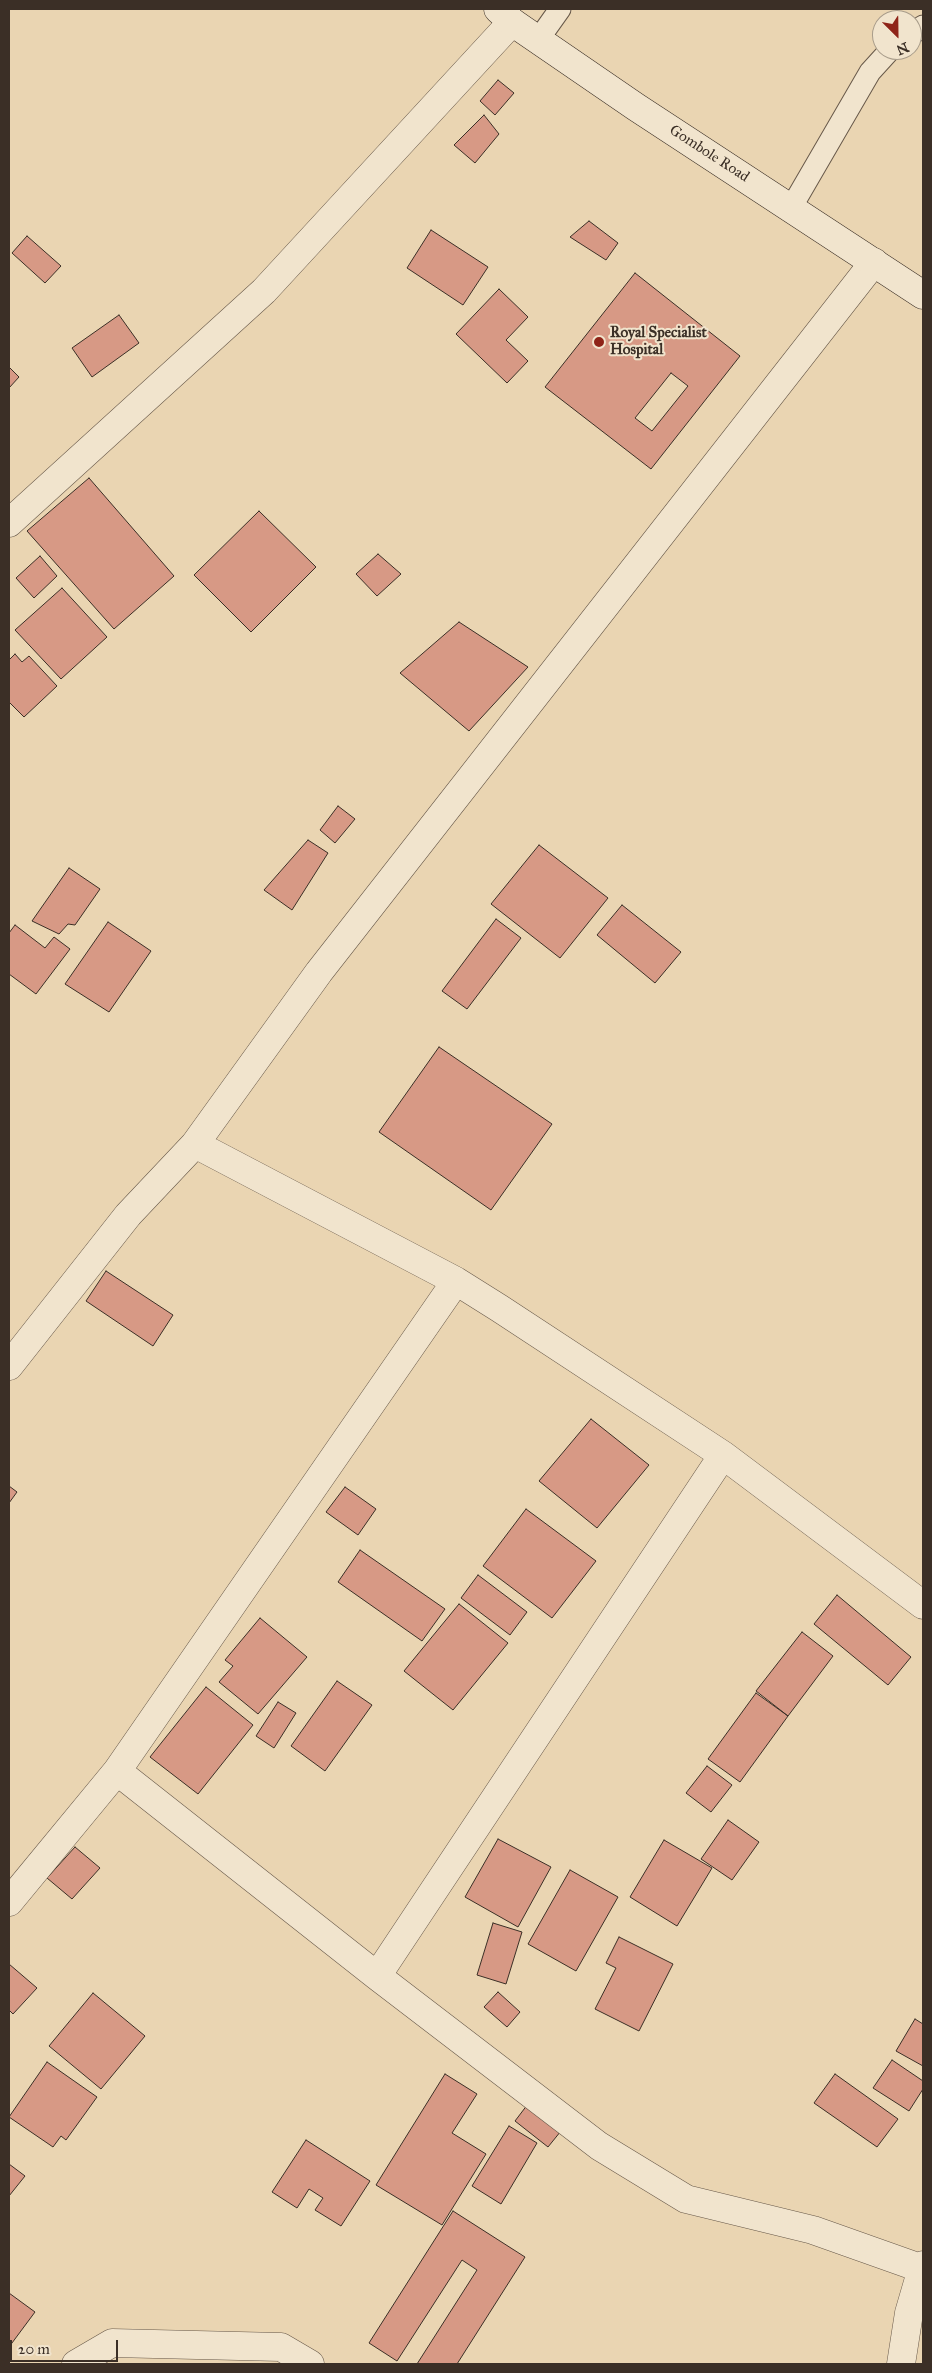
<!DOCTYPE html>
<html>
<head>
<meta charset="utf-8">
<style>
  body { margin:0 }
  #map { position:relative; width:932px; height:2373px; overflow:hidden; background:#ead5b2; font-family:"IM FELL Great Primer",serif }
  canvas { display:block }
  .frame { position:absolute; inset:0; border:10px solid #3b2f26; pointer-events:none }
  .north { position:absolute; left:872px; top:10px; width:50px; height:50px; box-sizing:border-box; background:#f1e4cd; border:1px solid #a89c8a; border-radius:50%; rotate:157deg; font-size:14px; font-weight:700; line-height:20px; text-align:center; color:#3b2f26 }
  .north::after { content:''; display:block; margin:auto; width:18px; height:22px; background:#8f2418; clip-path:polygon(50% 0,100% 100%,50% 72%,0 100%) }
  .scale { position:absolute; left:10px; top:2340px; width:108px; height:22px; box-sizing:border-box; border:2px solid #3b2f26; border-top:0; padding-left:6px; font-size:15px; line-height:18px; white-space:nowrap; color:#3b2f26; -webkit-text-stroke:4px #f1e4cd; paint-order:stroke }
</style>
</head>
<body>
<div id="map">
<canvas width="932" height="2373"></canvas>
<div class="frame"></div>
<div class="north">N</div>
<div class="scale">20 m</div>
</div>
<script>
const g = document.querySelector('canvas').getContext('2d');
g.lineJoin = 'round';
function fill(path, color) { g.fillStyle = color; g.fill(path, 'evenodd'); }
const poly = rows => new Path2D(rows.map(r => 'M' + r).join(''));
function trace(path, color, width, dash) { g.strokeStyle = color; g.lineWidth = width; g.lineCap = dash ? 'butt' : 'round'; g.setLineDash(dash || []); g.stroke(path); }
function write(font, color, halo, rows, align = 'center') {
  g.font = font + ' "IM FELL Great Primer",serif'; g.lineWidth = 4; g.setLineDash([]); g.textBaseline = 'middle'; g.strokeStyle = halo; g.fillStyle = color; for (const [text, x, y, turn = 0] of rows) {
    g.save(); g.translate(x, y); g.rotate((+turn || 0) * Math.PI / 180); g.textAlign = isNaN(turn) ? turn : align; if (halo) g.strokeText(text, 0, 0); g.fillText(text, 0, 0); g.restore();
  }
}
const building = poly([
  [498,80,514,93,495,115,480,101,498,80],
  [484,115,499,134,475,163,454,145,484,115],
  [589,221,618,243,606,260,570,237,589,221],
  [431,230,488,267,463,305,407,268,431,230],
  [27,236,61,266,45,283,12,253,27,236],
  [635,273,740,356,651,469,545,387,635,273],
  [671,373,688,386,652,431,635,418,671,373],
  [499,289,528,317,506,340,528,361,507,383,456,334,499,289],
  [119,315,139,343,92,377,72,348,119,315],
  [9,367,19,377,9,388,9,367],
  [89,478,174,576,114,629,27,531,89,478],
  [259,511,316,567,251,632,194,575,259,511],
  [378,554,401,574,377,596,356,574,378,554],
  [40,556,57,576,34,598,16,578,40,556],
  [62,588,107,637,61,679,15,630,62,588],
  [459,622,528,667,469,731,400,673,459,622],
  [15,654,22,662,29,656,57,686,24,717,9,702,9,660,15,654],
  [338,806,355,819,335,843,320,830,338,806],
  [308,840,328,853,292,910,264,890,308,840],
  [539,845,608,898,560,958,491,904,539,845],
  [69,868,100,889,75,925,68,924,59,934,32,921,69,868],
  [622,905,681,952,655,983,597,935,622,905],
  [496,919,521,938,467,1009,442,991,496,919],
  [108,922,151,951,109,1012,65,984,108,922],
  [15,925,45,948,54,937,70,949,36,994,9,974,9,933,15,925],
  [439,1047,552,1124,491,1210,379,1132,439,1047],
  [106,1271,173,1315,153,1346,86,1301,106,1271],
  [591,1419,649,1465,597,1528,539,1481,591,1419],
  [9,1486,17,1492,9,1503,9,1486],
  [345,1487,376,1509,358,1535,326,1512,345,1487],
  [526,1509,596,1561,552,1618,483,1566,526,1509],
  [360,1550,445,1609,422,1641,338,1582,360,1550],
  [478,1575,527,1612,510,1635,461,1598,478,1575],
  [837,1595,911,1657,888,1685,814,1624,837,1595],
  [459,1604,508,1643,453,1710,404,1671,459,1604],
  [260,1618,307,1657,258,1714,219,1682,233,1666,225,1660,260,1618],
  [802,1632,833,1656,788,1716,756,1691,802,1632],
  [337,1681,372,1705,325,1771,291,1746,337,1681],
  [206,1687,253,1725,198,1794,150,1757,206,1687],
  [756,1693,788,1716,740,1782,708,1759,756,1693],
  [278,1702,296,1713,274,1748,256,1736,278,1702],
  [707,1766,732,1785,711,1812,686,1793,707,1766],
  [728,1820,759,1842,732,1880,701,1859,728,1820],
  [498,1839,551,1867,518,1927,465,1897,498,1839],
  [664,1840,712,1868,677,1926,630,1897,664,1840],
  [75,1847,100,1868,72,1899,47,1878,75,1847],
  [570,1870,618,1897,576,1971,528,1944,570,1870],
  [493,1923,522,1932,506,1984,477,1975,493,1923],
  [619,1937,673,1964,639,2031,595,2009,616,1968,606,1963,619,1937],
  [9,1964,37,1988,13,2014,9,2010,9,1964],
  [498,1992,520,2012,507,2027,484,2007,498,1992],
  [93,1993,145,2036,101,2089,49,2046,93,1993],
  [915,2019,923,2024,923,2066,896,2051,915,2019],
  [892,2060,923,2081,923,2089,909,2111,873,2088,892,2060],
  [47,2062,97,2097,66,2140,61,2136,53,2147,9,2117,47,2062],
  [445,2074,477,2094,452,2133,486,2154,442,2225,376,2185,445,2074],
  [835,2074,898,2119,877,2147,814,2103,835,2074],
  [531,2100,565,2126,548,2147,515,2121,531,2100],
  [509,2126,537,2143,501,2204,472,2186,509,2126],
  [306,2140,370,2181,341,2226,315,2210,323,2198,309,2189,297,2208,272,2192,306,2140],
  [9,2164,25,2176,9,2196,9,2164],
  [453,2211,525,2257,457,2364,417,2364,477,2270,462,2260,397,2361,369,2343,453,2211],
  [9,2293,35,2312,9,2347,9,2293]
]);
fill(building, '#d79985');
trace(building, '#3b2f26', 1);
const lane = poly([
  [912,34,923,26],
  [538,40,560,9],
  [791,208,870,72,890,50]
]);
const street = poly([
  [9,523,264,291,512,22],
  [195,1144,456,1281,499,1308,723,1455,923,1605],
  [9,1366,128,1215,195,1144,319,972,874,262],
  [117,1771,377,1976,599,2146,686,2199,813,2230,923,2269],
  [9,1902,117,1771,456,1281],
  [377,1976,723,1455],
  [76,2364,112,2343,281,2347,310,2364],
  [901,2364,909,2313,923,2265]
]);
const secondary = poly([
  [498,9,512,22,636,107,923,295]
]);
trace(lane, '#675849', 23);
trace(street, '#675849', 29);
trace(secondary, '#3b2f26', 29);
trace(lane, '#f1e4cd', 21);
trace(street, '#f1e4cd', 28);
trace(secondary, '#f1e4cd', 28);
for (const [x, y, r, color] of [
  [599,342,6,"#8f2418"]
]) { const dot = new Path2D(); dot.arc(x, y, r, 0, 2 * Math.PI); g.fillStyle = color; g.fill(dot); trace(dot, '#f1e4cd', 2); }
write('15px', '#3b2f26', '#f1e4cd', [
  ["Gombole Road",709,154,33]
]);
write('bold 15px', '#3b2f26', '#f1e4cd', [
  ["Royal Specialist",610,333],
  ["Hospital",610,350]
], 'left');
</script>
</body>
</html>
